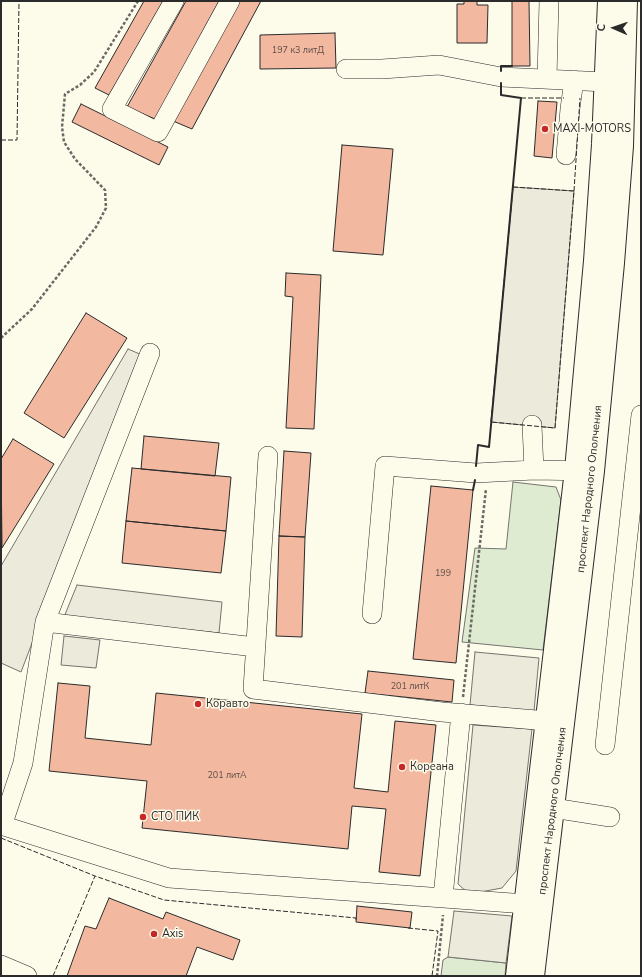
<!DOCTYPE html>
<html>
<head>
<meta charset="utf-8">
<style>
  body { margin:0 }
  #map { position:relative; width:642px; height:977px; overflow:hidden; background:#fdfbea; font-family:"Nunito Sans",sans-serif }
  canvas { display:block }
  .frame { position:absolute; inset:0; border:2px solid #2b2b2b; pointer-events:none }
  .north { position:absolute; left:594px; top:8px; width:40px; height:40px; -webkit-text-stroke:3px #fdfbea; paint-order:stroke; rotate:272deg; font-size:11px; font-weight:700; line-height:16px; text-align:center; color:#2b2b2b }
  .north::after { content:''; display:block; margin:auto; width:14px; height:18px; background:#2b2b2b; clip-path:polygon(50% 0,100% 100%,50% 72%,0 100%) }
</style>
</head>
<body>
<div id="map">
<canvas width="642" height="977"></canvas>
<div class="frame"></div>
<div class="north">С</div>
</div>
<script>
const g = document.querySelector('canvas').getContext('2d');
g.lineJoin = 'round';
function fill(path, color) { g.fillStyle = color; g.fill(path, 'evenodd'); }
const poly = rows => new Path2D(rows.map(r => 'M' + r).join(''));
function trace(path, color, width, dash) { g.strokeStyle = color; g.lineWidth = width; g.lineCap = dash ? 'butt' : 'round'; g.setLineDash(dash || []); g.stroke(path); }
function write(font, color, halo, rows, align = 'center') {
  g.font = font + ' "Nunito Sans",sans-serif'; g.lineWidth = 3; g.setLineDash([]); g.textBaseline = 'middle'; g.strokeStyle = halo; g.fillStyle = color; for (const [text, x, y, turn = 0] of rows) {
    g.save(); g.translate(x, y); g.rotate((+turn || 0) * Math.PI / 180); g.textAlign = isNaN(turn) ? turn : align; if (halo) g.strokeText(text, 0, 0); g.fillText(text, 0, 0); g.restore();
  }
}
const green = poly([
  [513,482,556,487,561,500,543,650,462,642,475,548,506,549,513,482],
  [448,957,506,963,505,976,441,976,443,960,448,957]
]);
fill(green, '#deebd1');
trace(green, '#74746e', 1);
const parking = poly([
  [513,187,574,191,555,428,491,422,513,187],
  [128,349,142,355,21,672,1,663,1,566,128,349],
  [77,585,222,602,219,633,64,617,77,585],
  [64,636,100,640,96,668,61,665,64,636],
  [475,652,539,658,534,711,470,705,475,652],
  [473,725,532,729,516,871,502,888,469,894,458,884,473,725],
  [454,911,512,916,506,963,448,957,454,911]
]);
fill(parking, '#eceadb');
trace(parking, '#74746e', 1);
const building = poly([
  [144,1,163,1,109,95,95,88,144,1],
  [186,1,219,1,155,119,127,107,186,1],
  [239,1,261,1,192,129,173,121,239,1],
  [464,1,477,1,477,5,488,5,487,43,457,43,457,4,464,4,464,1],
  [512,1,529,1,530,66,512,66,512,1],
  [335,33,336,68,260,69,260,35,335,33],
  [538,101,557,102,552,158,534,156,538,101],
  [81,104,168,147,159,165,72,122,81,104],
  [342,145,393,149,383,255,333,251,342,145],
  [286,273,321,275,314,429,286,428,293,297,285,296,286,273],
  [86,313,127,338,64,438,24,413,86,313],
  [144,436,219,443,215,476,141,469,144,436],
  [13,439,54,464,2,548,1,459,13,439],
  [284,451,311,453,305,537,279,536,284,451],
  [132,468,231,477,226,531,126,521,132,468],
  [431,486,473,490,456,663,413,659,431,486],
  [126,521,226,531,221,573,122,563,126,521],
  [279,536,305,537,302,637,276,636,279,536],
  [368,671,454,680,452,702,365,693,368,671],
  [58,683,90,686,85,738,151,745,156,693,362,714,354,788,388,792,395,721,436,725,420,876,379,872,386,809,352,806,348,849,142,828,147,781,49,771,58,683],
  [109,898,163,919,166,912,240,940,233,960,197,947,186,976,67,976,85,926,96,929,109,898],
  [357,906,412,912,410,928,356,922,357,906]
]);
fill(building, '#f2b8a0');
trace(building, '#2b2b2b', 1);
const minor = poly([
  [174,1,112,109,158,132,230,1],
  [346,69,382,69,439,65,501,77,606,82],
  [547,78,549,1],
  [566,155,570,109,574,80],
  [532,425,534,470],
  [268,456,253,689,442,712,548,721],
  [372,614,385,466,476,473,534,470,591,471],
  [45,622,255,647],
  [605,745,641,415],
  [553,808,610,817],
  [1,825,169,878,526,904],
  [2,826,23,763,45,622,150,353],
  [443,897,461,713],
  [1,965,27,976]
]);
const major = poly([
  [517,976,576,470,595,261,603,144,609,1],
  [533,976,593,471,613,263,622,146,626,1]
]);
trace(minor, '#2b2b2b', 20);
trace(major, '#2b2b2b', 24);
trace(poly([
  [1,338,32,309,96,227,106,208,105,190,75,159,64,142,62,127,65,94,80,85,94,72,138,1],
  [463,697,486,489],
  [437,976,443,915]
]), '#6a6964', 2.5, [3, 2]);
trace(minor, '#fdfbea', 19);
trace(major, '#fdfbea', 22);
trace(poly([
  [521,98,564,98],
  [1,140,17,140,19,1],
  [513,187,574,191,555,428,491,422,513,187],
  [574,191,580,98],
  [1,838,95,876],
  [408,928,438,931,432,976],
  [53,976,95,876,164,900,356,918,356,921]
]), '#2b2b2b', 1, [5, 2]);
trace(poly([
  [501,71,501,66,512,66],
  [476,466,478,445,489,447,521,98,501,95,501,83],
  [473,490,475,480]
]), '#2b2b2b', 2);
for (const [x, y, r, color] of [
  [545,129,4,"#c62828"],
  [198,704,4,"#c62828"],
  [402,767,4,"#c62828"],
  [143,817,4,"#c62828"],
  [154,934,4,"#c62828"]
]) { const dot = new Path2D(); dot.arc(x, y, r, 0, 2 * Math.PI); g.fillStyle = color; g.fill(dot); trace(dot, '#fdfbea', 1.5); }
write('9px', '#5d4e48', null, [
  ["197 к3 литД",298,51],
  ["199",443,574],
  ["201 литК",410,687],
  ["201 литА",227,776]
]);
write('11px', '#2b2b2b', '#fdfbea', [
  ["MAXI-MOTORS",553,129],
  ["Коравто",206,704],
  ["Кореана",410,767],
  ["СТО ПИК",151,817],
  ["Axis",162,934]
], 'left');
write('11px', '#2b2b2b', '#fdfbea', [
  ["проспект Народного Ополчения",590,489,-84],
  ["проспект Народного Ополчения",553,811,-83]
]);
</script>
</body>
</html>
